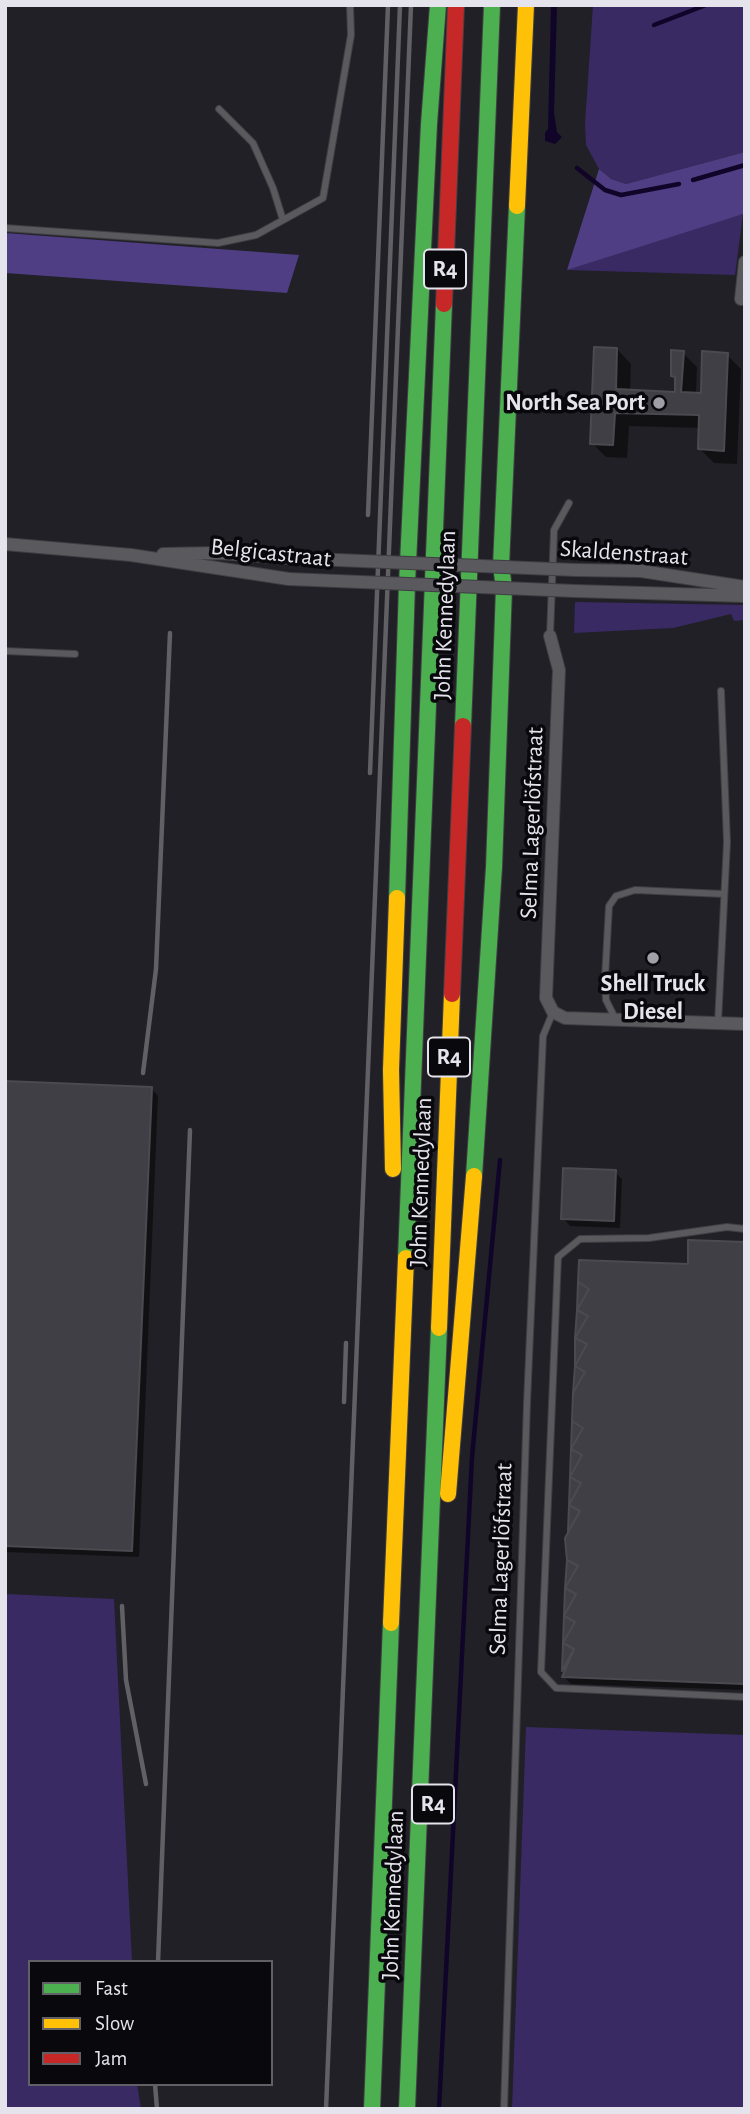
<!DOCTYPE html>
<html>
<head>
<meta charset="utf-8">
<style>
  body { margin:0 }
  #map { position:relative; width:750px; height:2114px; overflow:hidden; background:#212026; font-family:"Alegreya Sans",sans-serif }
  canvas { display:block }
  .frame { position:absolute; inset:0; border:7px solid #e5e4ec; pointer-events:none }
  .legend { position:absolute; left:28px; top:1960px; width:245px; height:126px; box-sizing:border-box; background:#08080d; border:2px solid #606066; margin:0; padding:9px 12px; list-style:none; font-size:21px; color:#e5e4ec }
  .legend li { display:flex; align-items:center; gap:14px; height:35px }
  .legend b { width:35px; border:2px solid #606066 }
</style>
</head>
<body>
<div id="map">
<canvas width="750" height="2114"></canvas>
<div class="frame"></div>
<ul class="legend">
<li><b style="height:9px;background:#4caf50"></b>Fast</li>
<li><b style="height:9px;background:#ffc107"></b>Slow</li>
<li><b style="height:9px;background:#c62828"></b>Jam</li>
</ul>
</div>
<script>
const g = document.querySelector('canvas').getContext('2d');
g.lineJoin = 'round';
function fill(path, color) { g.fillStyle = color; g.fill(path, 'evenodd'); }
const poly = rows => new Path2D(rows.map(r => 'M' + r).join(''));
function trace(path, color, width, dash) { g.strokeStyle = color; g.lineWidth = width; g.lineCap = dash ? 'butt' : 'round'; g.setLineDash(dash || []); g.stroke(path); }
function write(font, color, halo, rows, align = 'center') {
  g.font = font + ' "Alegreya Sans",sans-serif'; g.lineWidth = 7; g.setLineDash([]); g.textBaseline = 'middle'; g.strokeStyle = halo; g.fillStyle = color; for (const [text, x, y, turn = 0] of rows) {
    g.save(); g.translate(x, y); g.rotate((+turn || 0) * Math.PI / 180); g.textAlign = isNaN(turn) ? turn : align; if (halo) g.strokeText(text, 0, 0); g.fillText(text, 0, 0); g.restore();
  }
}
fill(poly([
  [593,5,745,5,745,152,626,184,611,179,599,169,586,145,585,124],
  [743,214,735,275,567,270,681,232],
  [575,602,745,605,745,620,734,621,731,614,673,628,574,633],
  [5,1594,114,1599,132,1962,30,1962,30,2084,137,2084,141,2109,5,2109],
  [526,1727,745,1735,745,2109,512,2109]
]), '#392a64');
fill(poly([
  [745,152,743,214,567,270,599,169,611,179,626,184],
  [5,233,299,255,287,293,5,273]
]), '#503e84');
fill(poly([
  [551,5,557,5,554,113,557,132,562,137,555,144,545,141,545,133,548,129]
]), '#100528');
fill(poly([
  [617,349,631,364,630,392,676,394,677,380,672,375,683,353,697,367,696,394,702,395,727,355,741,369,737,464,714,463,700,449,701,428,629,426,627,458,606,457,592,443],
  [5,1082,151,1088,158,1096,139,1557,5,1552],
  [615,1172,622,1179,620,1228,570,1226,563,1218],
  [745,1244,745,1690,571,1684,564,1677,564,1671,571,1505,689,1266]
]), '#0007');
trace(poly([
  [654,25,706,5],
  [577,168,605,190,621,195,679,184],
  [693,180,745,165],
  [439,2109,472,1457,500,1160]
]), '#100528', 4.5);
const building = poly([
  [594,347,617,348,616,389,675,392,675,377,671,376,671,350,684,351,681,392,701,393,702,351,728,353,724,451,698,449,699,415,615,413,613,445,590,444,594,347],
  [5,1081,152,1087,132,1551,5,1546,5,1081],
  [563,1168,616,1170,614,1221,561,1219,563,1168],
  [688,1240,745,1242,745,1684,562,1677,574,1649,563,1643,575,1622,564,1616,576,1594,565,1588,578,1566,567,1560,565,1538,580,1511,569,1505,581,1483,570,1477,582,1455,571,1449,583,1428,572,1421,573,1393,585,1372,575,1366,587,1344,575,1338,588,1316,577,1310,589,1289,578,1282,579,1260,688,1264,688,1240],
  [578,1282,589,1289,577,1310,578,1282],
  [577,1310,588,1316,575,1338,577,1310],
  [575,1338,587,1344,575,1366,575,1338],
  [575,1366,585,1372,573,1393,575,1366],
  [572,1421,583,1428,571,1449,572,1421],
  [571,1449,582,1455,570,1477,571,1449],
  [570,1477,581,1483,569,1505,570,1477],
  [569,1505,580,1511,568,1532,569,1505],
  [567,1560,578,1566,565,1588,567,1560],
  [565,1588,576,1594,564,1616,565,1588],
  [564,1616,575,1622,563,1643,564,1616],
  [563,1643,574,1649,562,1671,563,1643]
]);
fill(building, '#403f45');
trace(building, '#4b4a50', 2);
const lane = poly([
  [219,109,253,143,273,188,283,220],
  [5,228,218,243,256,235,323,198,351,35,350,5],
  [550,636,554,530,569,503],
  [5,651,75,654],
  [615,1018,606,1000,605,978,609,906,616,896,635,890,724,894],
  [718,1023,727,842,721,691],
  [745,1229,727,1227,649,1238,580,1239,558,1257,541,1672,556,1688,745,1697],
  [504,2109,527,1403,543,1036,553,1012]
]);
const street = poly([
  [741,299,745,262],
  [5,544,131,555,289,579],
  [163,554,218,553,290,558],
  [576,570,641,571,745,587],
  [575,591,745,596],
  [550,636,559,670,546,998,553,1012,565,1018,745,1024]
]);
const fast = poly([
  [463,726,492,5],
  [397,898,407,584,429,124,438,5],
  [474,1176,494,867,504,588,501,566,517,206],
  [406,1258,444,304],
  [372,2109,391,1623],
  [407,2109,439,1328]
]);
const slow = poly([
  [517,206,526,5],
  [393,1169,391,1070,397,898],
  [439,1328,452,994],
  [448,1494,474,1176],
  [391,1623,406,1258]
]);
const jam = poly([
  [444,304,456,5],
  [452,994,463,726]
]);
trace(lane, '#3f3e43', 8);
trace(street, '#3f3e43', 14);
trace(fast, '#3f3e43', 18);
trace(slow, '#3f3e43', 18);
trace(jam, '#3f3e43', 18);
trace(lane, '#5a595e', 6);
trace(street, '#5a595e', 12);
trace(fast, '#4caf50', 16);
trace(slow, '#ffc107', 16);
trace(jam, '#c62828', 16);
trace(poly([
  [368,515,388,5],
  [370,773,400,5],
  [143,1073,156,969,170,633],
  [344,1402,346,1343],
  [122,1606,126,1680,146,1784],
  [158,1962,190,1130],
  [155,2084,157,2109],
  [326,2109,411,5]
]), '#616065', 4.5);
const streetBridge = poly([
  [290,558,576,570],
  [289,579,575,591]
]);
trace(streetBridge, '#3f3e43', 14, []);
trace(streetBridge, '#5a595e', 12);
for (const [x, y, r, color] of [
  [659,403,7,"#a09fa7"],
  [653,958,7,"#a09fa7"]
]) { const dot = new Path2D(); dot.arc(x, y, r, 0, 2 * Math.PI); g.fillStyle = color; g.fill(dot); trace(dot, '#08080d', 2.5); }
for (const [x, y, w] of [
  [445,269,42],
  [449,1057,42],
  [433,1804,42]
]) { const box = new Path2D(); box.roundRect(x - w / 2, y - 19.5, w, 39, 5); g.fillStyle = '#08080d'; g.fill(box); trace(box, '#e5e4ec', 2); }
write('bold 23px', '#e5e4ec', null, [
  ["R4",445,269],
  ["R4",449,1057],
  ["R4",433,1804]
]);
write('bold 24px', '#e5e4ec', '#08080d', [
  ["North Sea Port",645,403],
  ["Shell Truck",653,984,"center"],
  ["Diesel",653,1012,"center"]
], 'right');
write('24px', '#e5e4ec', '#08080d', [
  ["Belgicastraat",271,553,6],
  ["Skaldenstraat",624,553,4],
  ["John Kennedylaan",445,615,-88],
  ["Selma Lagerlöfstraat",532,823,-88],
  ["John Kennedylaan",421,1182,-88],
  ["Selma Lagerlöfstraat",501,1559,-88],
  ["John Kennedylaan",393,1895,-88]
]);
</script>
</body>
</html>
